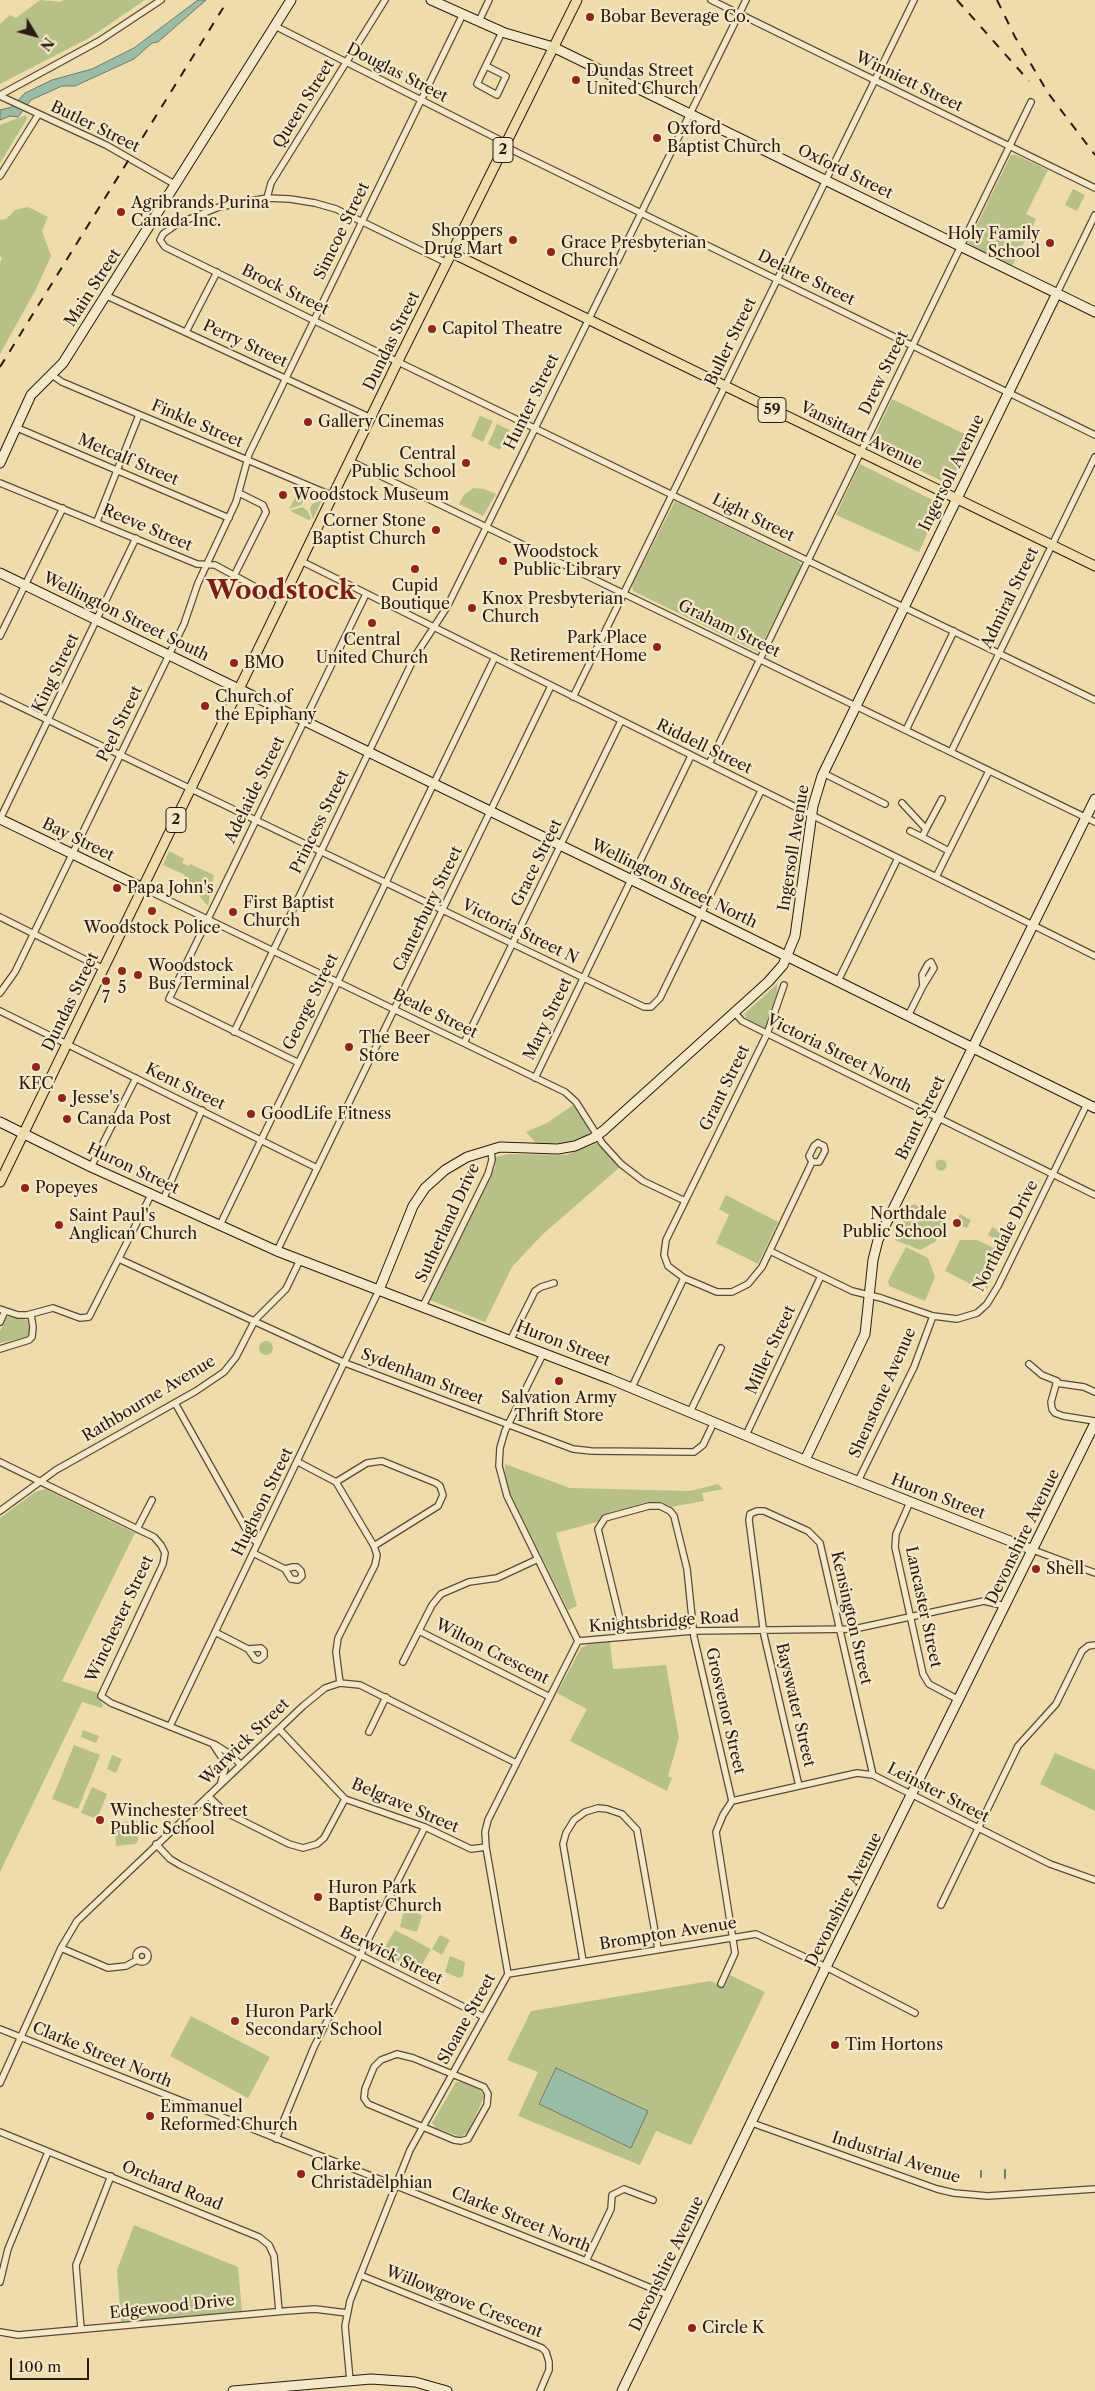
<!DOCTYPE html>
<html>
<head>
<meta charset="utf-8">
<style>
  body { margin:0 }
  #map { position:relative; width:1095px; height:2391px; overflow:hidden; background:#eedcac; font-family:"Libre Caslon Text",serif }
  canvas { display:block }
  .north { position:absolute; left:10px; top:10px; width:50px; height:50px; -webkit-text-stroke:4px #f4e8c9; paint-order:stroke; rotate:127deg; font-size:14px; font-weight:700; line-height:20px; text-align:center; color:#2a1a0f }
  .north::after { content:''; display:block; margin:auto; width:18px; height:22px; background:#2a1a0f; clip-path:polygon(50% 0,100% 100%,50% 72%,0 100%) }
  .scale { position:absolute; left:10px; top:2358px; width:79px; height:22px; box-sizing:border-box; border:2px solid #2a1a0f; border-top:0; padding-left:6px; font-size:15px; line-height:18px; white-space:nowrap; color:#2a1a0f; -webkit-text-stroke:4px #f4e8c9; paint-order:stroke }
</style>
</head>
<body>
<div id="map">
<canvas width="1095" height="2391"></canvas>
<div class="north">N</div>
<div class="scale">100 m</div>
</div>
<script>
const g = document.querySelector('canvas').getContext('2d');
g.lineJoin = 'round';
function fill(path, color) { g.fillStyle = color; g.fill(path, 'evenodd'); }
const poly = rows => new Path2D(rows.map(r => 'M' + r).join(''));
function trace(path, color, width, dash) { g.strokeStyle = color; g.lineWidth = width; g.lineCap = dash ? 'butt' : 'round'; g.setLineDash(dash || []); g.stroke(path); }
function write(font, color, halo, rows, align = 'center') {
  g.font = font + ' "Libre Caslon Text",serif'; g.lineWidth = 4.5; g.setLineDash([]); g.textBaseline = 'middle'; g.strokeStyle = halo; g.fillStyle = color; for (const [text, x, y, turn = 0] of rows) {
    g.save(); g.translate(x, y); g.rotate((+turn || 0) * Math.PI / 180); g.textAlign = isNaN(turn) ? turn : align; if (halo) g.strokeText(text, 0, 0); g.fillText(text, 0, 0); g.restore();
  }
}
fill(poly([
  [40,0,61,2,63,0,145,0,89,38,0,84,0,24,10,15,16,18],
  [26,115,27,119,0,163,0,125],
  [1011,155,1016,155,1048,170,1026,214,1036,219,1012,266,974,248,968,243],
  [1073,189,1085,195,1077,211,1065,205],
  [28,207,48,217,42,231,51,256,36,289,0,354,0,263,2,258,0,256,0,220,6,219,15,210],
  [892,399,975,439,952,486,870,446],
  [480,416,493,421,483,442,471,436],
  [497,424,510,430,500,450,488,444],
  [860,464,941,504,919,552,836,515],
  [302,488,319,494,321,498,312,501,306,499],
  [473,488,484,489,496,494,483,516,459,504,464,495],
  [300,489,304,500,301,505,289,509],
  [322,500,313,519,310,509,312,504],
  [675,501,798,561,802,566,758,652,633,591,632,585],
  [302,507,307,510,311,519,309,520,290,511],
  [169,851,184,859,182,863,189,866,190,864,214,875,208,906,184,878,185,875,163,865],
  [777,984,777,993,765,1028,748,1021,744,1014],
  [573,1105,590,1131,587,1136,568,1143,537,1144,526,1132,547,1123],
  [597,1143,620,1167,542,1235,512,1267,485,1322,430,1300,489,1181,495,1167,496,1157,509,1154,566,1155],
  '935.5 1165a5.5 5.5 0 1 1 11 0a5.5 5.5 0 1 1-11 0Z',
  [726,1195,778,1222,758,1264,716,1243,729,1215,719,1209],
  [914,1204,945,1220,935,1242,920,1250,895,1240,908,1207],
  [960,1214,971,1220,967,1228,955,1223],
  [992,1227,1007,1235,1003,1243,988,1235],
  [960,1240,977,1240,1004,1253,987,1289,982,1290,945,1271],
  [906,1247,928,1258,935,1277,925,1301,889,1286,888,1281],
  [9,1316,27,1320,30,1333,27,1337,0,1343,0,1331,6,1318],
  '259 1348a7 7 0 1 1 14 0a7 7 0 1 1-14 0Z',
  [505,1464,570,1488,690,1491,718,1484,723,1489,702,1493,704,1501,671,1507,662,1502,648,1502,608,1513,597,1522,556,1533,577,1606,568,1610,510,1493,505,1477],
  [45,1489,135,1533,62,1681,98,1693,103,1705,102,1708,82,1702,0,1872,0,1518,35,1492],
  [610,1642,613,1669,666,1665,679,1738,668,1776,672,1778,667,1791,570,1741,587,1709,557,1693,581,1648,589,1644],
  [83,1730,99,1736,96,1743,81,1737],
  [74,1745,100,1755,78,1809,52,1799],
  [1055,1753,1095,1770,1095,1811,1040,1784],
  [112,1755,122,1759,116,1773,107,1769],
  [92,1787,107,1794,97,1819,81,1813],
  [149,1806,160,1811,157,1819,148,1815,147,1812],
  [137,1821,138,1841,135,1844,116,1846,114,1823],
  [408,1906,422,1916,417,1932,400,1927,404,1908],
  [395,1930,431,1949,418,1972,382,1952],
  [440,1935,450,1940,442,1955,432,1949],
  [450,1956,465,1962,463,1976,459,1978,445,1972],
  [730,1975,765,1992,691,2145,656,2131,640,2165,518,2116,538,2072,507,2060,531,2011,710,1981,724,1987],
  [191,2016,270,2057,248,2098,170,2056],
  [456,2082,460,2082,480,2089,484,2097,468,2132,461,2137,436,2128,432,2123],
  [134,2225,238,2267,242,2311,121,2322,117,2270]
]), '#b8c08a');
const water = poly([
  [198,0,206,0,158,42,152,43,134,59,75,86,62,86,31,100,18,117,10,116,0,120,0,110,12,107,25,93,52,80,92,69,134,48,198,0],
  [556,2068,648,2111,631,2148,539,2104,556,2068]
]);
fill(water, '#9abca6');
trace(water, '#6d7b6a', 1);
trace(poly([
  [981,2177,981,2171],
  [1005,2178,1005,2170]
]), '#6d7b6a', 2);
const street = poly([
  [711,0,1095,188],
  [479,21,489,0],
  [275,26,506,143],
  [486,66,506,76,497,95,477,84,502,32],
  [0,95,99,41,161,0],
  [0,96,106,145,176,185],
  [504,146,1095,435],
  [0,176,38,115],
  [267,198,271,183,385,0],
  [447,263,336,209,315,203,290,199,267,198,219,207,177,224,163,234,160,240,165,247,392,359,1095,700],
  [1057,293,1095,215],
  [107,296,371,418],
  [186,332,217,272],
  [52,375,62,382,333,496],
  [15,427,229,518],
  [350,461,1095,822],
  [0,483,197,564,215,565,281,601],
  [97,521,139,415],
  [301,561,1095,956],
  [234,576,266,512,263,505,239,493],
  [0,636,63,508],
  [0,697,644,1007,651,1007,660,998,761,791],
  [573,697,914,0],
  [906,730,954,631],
  [951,752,1095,457],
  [709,764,1031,102],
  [823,773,885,804],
  [902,803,926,829,922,837,949,851],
  [0,819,136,538],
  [926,829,942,799],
  [910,831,922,837],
  [936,877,989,771],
  [143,888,565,1092,576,1102,602,1143,621,1164,643,1181,685,1201],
  [0,917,104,969],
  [838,981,898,858],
  [784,985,767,1034,666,1240,664,1255,668,1266,684,1278,717,1292,732,1292,748,1284,762,1267,812,1162],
  [0,993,15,972,184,624,198,583,236,502,249,454,463,14],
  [0,1011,317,1168],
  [734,1012,742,1021,764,1032,1095,1195],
  [908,1016,923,986,922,975,928,964,931,962,934,968,923,986],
  [234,1032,415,656,447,607,746,0],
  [464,1043,621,721],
  [297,1062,169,999,366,594],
  [535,1078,691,756],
  [818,1143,824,1146,825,1151,819,1162,812,1162,809,1156,814,1146,818,1143],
  [91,1167,136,1078],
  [163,1200,202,1110],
  [220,1225,495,657],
  [277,1251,551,686],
  [770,1251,852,1291,881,1298,933,1316,957,1319,977,1313,987,1304,998,1286,1087,1104],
  [119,1259,345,1363,573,1449,591,1451,694,1452,703,1445,714,1422],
  [423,1306,488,1174,492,1160,491,1150],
  [0,1309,18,1315,27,1315,53,1308,80,1318,89,1317,151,1195],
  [0,1322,5,1311],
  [511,1339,535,1291,541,1287,554,1283],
  [0,1349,29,1340,32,1337,33,1327,31,1315],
  [544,1352,505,1431,500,1448,499,1466,507,1496,578,1641],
  [1029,1364,1042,1375,1057,1381,1051,1402,1052,1409,1055,1413,1063,1416,1095,1421],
  [1056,1383,1084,1387,1095,1392],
  [632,1387,684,1278],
  [175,1403,251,1538,258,1543],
  [690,1412,721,1348],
  [746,1435,821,1276],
  [0,1462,154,1537,161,1545,165,1553,163,1564,101,1696,111,1703,216,1745,230,1754,241,1765],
  [298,1462,336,1482,374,1546,377,1555,375,1565,338,1638,336,1652,340,1683],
  [858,1481,914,1367,933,1316],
  [336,1482,367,1463,382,1461,436,1483,440,1486,443,1495,438,1506,374,1546],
  [910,1502,896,1534,895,1547,923,1674,929,1684,959,1700],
  [0,1511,56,1470,196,1391,224,1372,236,1357,255,1320,286,1289,300,1260],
  [137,1529,152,1500],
  [1033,1550,1095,1573],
  [253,1553,285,1569],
  [293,1567,297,1567,301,1571,302,1576,298,1580,291,1579,285,1569,293,1567],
  [419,1631,550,1697],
  [215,1632,248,1649,261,1648,264,1651,264,1656,259,1660,255,1659,248,1649],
  [624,1636,598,1529,605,1518,649,1506,660,1506,670,1511,674,1516,687,1569,694,1637,732,1801],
  [578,1641,693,1631,854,1629,984,1601,1005,1606],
  [403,1662,432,1605,441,1594,469,1582,497,1578,538,1559],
  [170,1726,379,1290],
  [279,1729,345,1799,425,1827,471,1849,486,1847],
  [369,1732,386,1697],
  [214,1746,224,1761,225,1769,221,1782],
  [799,1786,764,1635,749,1520,750,1514,757,1511,764,1511,808,1531,820,1543,873,1775],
  [208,1796,225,1812,289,1844,303,1848,317,1844,324,1838,345,1799],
  [732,1801,857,1773,873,1775,1050,1864,1095,1880],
  [156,1844,170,1859,180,1865,484,2017],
  [941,1905,1018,1746,1056,1704,1082,1651,1088,1646,1095,1645],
  [61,1948,108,1968,126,1966,137,1960],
  '136 1956a6 6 0 1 1 12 0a6 6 0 1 1-12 0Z',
  [583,1961,563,1844,566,1833,574,1820,585,1812,598,1808,607,1809,622,1814,637,1830,658,1949],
  [508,1974,756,1934,826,1967,915,2013],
  [721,1984,735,1953,716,1832,723,1815,732,1801],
  [0,2029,586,2261,668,2295],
  [397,2054,413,2058,484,2087,488,2094,487,2105,468,2139,461,2141,454,2140,368,2104,364,2098,365,2089,374,2067,381,2060,397,2054],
  [0,2083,61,1948,77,1921,303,1706,325,1688,340,1683,360,1685,516,1763],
  [752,2123,937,2189,954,2193,988,2196,1095,2189],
  [0,2132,259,2237,269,2245,274,2256,279,2311],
  [276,2139,314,2047,425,1827],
  [586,2261,611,2209,612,2195,624,2189,653,2200],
  [360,2275,542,2348,546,2352,549,2362,549,2370,540,2391],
  [0,2282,8,2249,48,2152],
  [81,2329,76,2265,111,2176],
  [0,2332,18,2335,286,2311,315,2309,347,2313],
  [350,2381,345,2326,350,2301,410,2150,508,1974,486,1847,485,1832,488,1820,578,1641]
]);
const secondary = poly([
  [431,0,505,33,553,47,1095,312],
  [0,463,31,395,63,363,291,0],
  [0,573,634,881,1095,1108],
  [0,819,143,888],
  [0,1122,91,1167,277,1251,610,1379,814,1464,1033,1550],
  [379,1290,413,1206,425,1188,445,1170,467,1157,500,1147,558,1149,575,1146,593,1138,603,1131,768,982,783,965,795,936,813,806,822,776,1057,293],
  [805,1460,865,1334,873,1260,878,1240,1095,799],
  [233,2391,371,2379,415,2382,447,2391],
  [622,2391,826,1967,1095,1423]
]);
const primary = poly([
  [452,253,1095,566],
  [0,1182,398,361,577,0]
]);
trace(street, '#5b4a36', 8);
trace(secondary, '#2a1a0f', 11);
trace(primary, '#2a1a0f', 11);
trace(street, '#f4e8c9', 5.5);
trace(secondary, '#f4e8c9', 9);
trace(primary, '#eedcac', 9);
trace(poly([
  [957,0,1029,81],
  [997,0,1015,37,1048,93,1095,155],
  [0,367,228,0]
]), '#2a1a0f', 2, [9, 9]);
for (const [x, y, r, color] of [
  [590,17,5,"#8f2418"],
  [576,80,5,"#8f2418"],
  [657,138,5,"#8f2418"],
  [121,212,5,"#8f2418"],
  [513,240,5,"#8f2418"],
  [1050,243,5,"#8f2418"],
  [551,252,5,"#8f2418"],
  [432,329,5,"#8f2418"],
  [308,422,5,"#8f2418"],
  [466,463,5,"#8f2418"],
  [283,495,5,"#8f2418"],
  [436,530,5,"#8f2418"],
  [503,561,5,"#8f2418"],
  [415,569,5,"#8f2418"],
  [472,608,5,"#8f2418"],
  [372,623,5,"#8f2418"],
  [657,647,5,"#8f2418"],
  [234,663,5,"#8f2418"],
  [205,706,5,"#8f2418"],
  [117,888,5,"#8f2418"],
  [152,911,5,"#8f2418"],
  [233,912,5,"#8f2418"],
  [122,971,5,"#8f2418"],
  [138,975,5,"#8f2418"],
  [106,981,5,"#8f2418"],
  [349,1047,5,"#8f2418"],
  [36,1067,5,"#8f2418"],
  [62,1098,5,"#8f2418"],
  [251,1114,5,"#8f2418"],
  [67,1119,5,"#8f2418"],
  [25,1188,5,"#8f2418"],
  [957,1223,5,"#8f2418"],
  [59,1225,5,"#8f2418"],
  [559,1381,5,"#8f2418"],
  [1036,1569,5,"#8f2418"],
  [100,1820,5,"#8f2418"],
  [318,1897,5,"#8f2418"],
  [235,2021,5,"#8f2418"],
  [835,2045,5,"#8f2418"],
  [150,2116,5,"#8f2418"],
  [301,2174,5,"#8f2418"],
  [692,2328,5,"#8f2418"]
]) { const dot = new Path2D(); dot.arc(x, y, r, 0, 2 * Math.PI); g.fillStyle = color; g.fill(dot); trace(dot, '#f4e8c9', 2); }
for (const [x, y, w] of [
  [503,150,20],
  [772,410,28],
  [176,820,20]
]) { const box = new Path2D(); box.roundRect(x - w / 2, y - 12.5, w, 25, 4); g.fillStyle = '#f4e8c9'; g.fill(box); trace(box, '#2a1a0f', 1); }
write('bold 15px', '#2a1a0f', null, [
  ["2",503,150],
  ["59",772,410],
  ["2",176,820]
]);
write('16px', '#2a1a0f', '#f4e8c9', [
  ["Bobar Beverage Co.",600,17],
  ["Dundas Street",586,71],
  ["United Church",586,89],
  ["Oxford",667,129],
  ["Baptist Church",667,147],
  ["Agribrands Purina",131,203],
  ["Canada Inc.",131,221],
  ["Shoppers",503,231,"right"],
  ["Drug Mart",503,249,"right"],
  ["Holy Family",1040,234,"right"],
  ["School",1040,252,"right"],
  ["Grace Presbyterian",561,243],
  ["Church",561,261],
  ["Capitol Theatre",442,329],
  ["Gallery Cinemas",318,422],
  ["Central",456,454,"right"],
  ["Public School",456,472,"right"],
  ["Woodstock Museum",293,495],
  ["Corner Stone",426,521,"right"],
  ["Baptist Church",426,539,"right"],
  ["Woodstock",513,552],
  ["Public Library",513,570],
  ["Cupid",415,586,"center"],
  ["Boutique",415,604,"center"],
  ["Knox Presbyterian",482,599],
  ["Church",482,617],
  ["Park Place",647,638,"right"],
  ["Retirement Home",647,656,"right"],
  ["Central",372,640,"center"],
  ["United Church",372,658,"center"],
  ["BMO",244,663],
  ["Church of",215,697],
  ["the Epiphany",215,715],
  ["Papa John's",127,888],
  ["First Baptist",243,903],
  ["Church",243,921],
  ["Woodstock Police",152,928,"center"],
  ["Woodstock",148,966],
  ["Bus Terminal",148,984],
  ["5",122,988,"center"],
  ["7",106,998,"center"],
  ["The Beer",359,1038],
  ["Store",359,1056],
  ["KFC",36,1084,"center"],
  ["Jesse's",72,1098],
  ["GoodLife Fitness",261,1114],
  ["Canada Post",77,1119],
  ["Popeyes",35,1188],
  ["Northdale",947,1214,"right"],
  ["Public School",947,1232,"right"],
  ["Saint Paul's",69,1216],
  ["Anglican Church",69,1234],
  ["Salvation Army",559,1398,"center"],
  ["Thrift Store",559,1416,"center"],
  ["Shell",1046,1569],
  ["Winchester Street",110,1811],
  ["Public School",110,1829],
  ["Huron Park",328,1888],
  ["Baptist Church",328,1906],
  ["Huron Park",245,2012],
  ["Secondary School",245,2030],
  ["Tim Hortons",845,2045],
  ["Emmanuel",160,2107],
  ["Reformed Church",160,2125],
  ["Clarke",311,2165],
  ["Christadelphian",311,2183],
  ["Circle K",702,2328]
], 'left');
write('16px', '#2a1a0f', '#f4e8c9', [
  ["Douglas Street",397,73,27],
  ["Winniett Street",909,82,26],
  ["Queen Street",304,104,-58],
  ["Butler Street",95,127,26],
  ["Oxford Street",845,172,26],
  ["Simcoe Street",342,231,-64],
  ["Delatre Street",806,278,26],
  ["Main Street",93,288,-57],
  ["Brock Street",285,290,26],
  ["Dundas Street",392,341,-64],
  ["Buller Street",731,342,-64],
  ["Perry Street",245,344,25],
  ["Drew Street",884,373,-64],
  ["Hunter Street",532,402,-64],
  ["Finkle Street",197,424,23],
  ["Vansittart Avenue",861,436,26],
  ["Metcalf Street",128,460,23],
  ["Ingersoll Avenue",952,473,-64],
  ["Light Street",753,518,26],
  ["Reeve Street",147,528,23],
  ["Admiral Street",1010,598,-64],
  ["Wellington Street South",126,617,26],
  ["Graham Street",729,629,26],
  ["King Street",56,673,-64],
  ["Peel Street",120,724,-64],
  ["Riddell Street",704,747,26],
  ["Adelaide Street",255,790,-64],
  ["Princess Street",320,822,-64],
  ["Bay Street",78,840,26],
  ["Ingersoll Avenue",794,848,-81],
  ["Grace Street",537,863,-64],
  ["Wellington Street North",674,884,26],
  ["Canterbury Street",428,909,-64],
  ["Victoria Street N",520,932,26],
  ["Dundas Street",71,1002,-64],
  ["George Street",311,1002,-64],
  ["Beale Street",435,1014,26],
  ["Mary Street",548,1019,-64],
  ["Victoria Street North",839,1054,26],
  ["Kent Street",185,1087,26],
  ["Grant Street",725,1088,-64],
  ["Brant Street",921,1118,-64],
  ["Huron Street",133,1169,25],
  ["Sutherland Drive",448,1223,-65],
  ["Northdale Drive",1006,1236,-63],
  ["Huron Street",563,1344,21],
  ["Miller Street",771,1350,-65],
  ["Sydenham Street",422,1377,21],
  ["Shenstone Avenue",883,1393,-66],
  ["Rathbourne Avenue",149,1399,-31],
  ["Huron Street",938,1497,21],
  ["Hughson Street",263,1502,-64],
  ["Devonshire Avenue",1023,1537,-64],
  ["Lancaster Street",923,1607,78],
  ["Kensington Street",851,1618,77],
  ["Winchester Street",120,1619,-65],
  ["Knightsbridge Road",664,1622,-4],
  ["Wilton Crescent",492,1652,27],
  ["Bayswater Street",795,1705,77],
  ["Grosvenor Street",725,1711,77],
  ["Warwick Street",245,1742,-44],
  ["Leinster Street",938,1793,27],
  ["Belgrave Street",405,1806,23],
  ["Devonshire Avenue",844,1900,-63],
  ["Brompton Avenue",668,1934,-9],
  ["Berwick Street",391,1956,26],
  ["Sloane Street",467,2019,-61],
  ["Clarke Street North",102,2055,22],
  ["Industrial Avenue",896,2158,18],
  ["Orchard Road",172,2186,22],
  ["Clarke Street North",521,2220,22],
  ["Devonshire Avenue",667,2264,-64],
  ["Willowgrove Crescent",464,2302,22],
  ["Edgewood Drive",172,2307,-6]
]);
write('bold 26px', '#7a1f14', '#f4e8c9', [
  ["Woodstock",281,591]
]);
</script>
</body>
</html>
